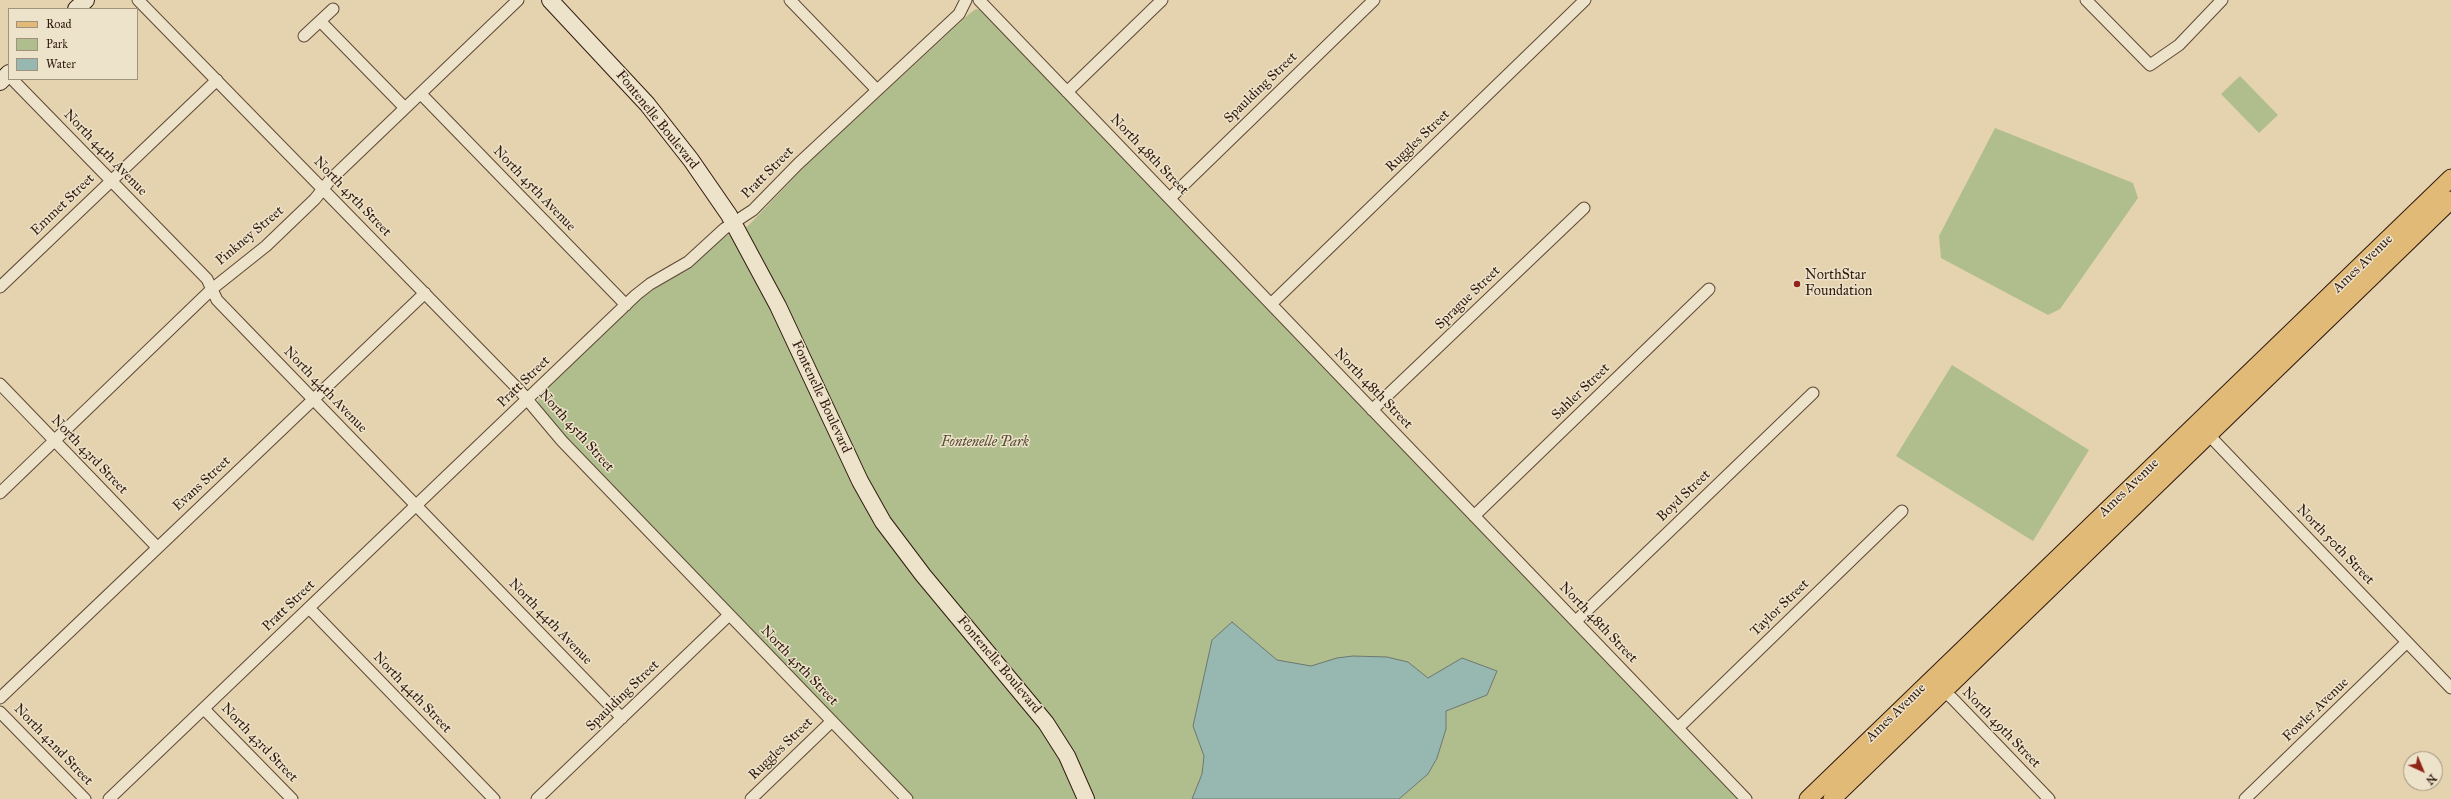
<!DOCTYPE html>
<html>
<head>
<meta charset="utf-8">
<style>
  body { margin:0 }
  #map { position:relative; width:2451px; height:799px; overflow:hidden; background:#e4d3ae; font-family:"IM FELL Great Primer",serif }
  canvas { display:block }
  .legend { position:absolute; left:8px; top:8px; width:130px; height:72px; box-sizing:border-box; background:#ede2ca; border:1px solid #a1927f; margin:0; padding:5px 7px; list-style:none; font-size:12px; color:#301a0e }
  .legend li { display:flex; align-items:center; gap:8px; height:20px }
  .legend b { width:20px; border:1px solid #a1927f }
  .north { position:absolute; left:2403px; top:751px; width:40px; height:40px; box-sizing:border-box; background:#ede2ca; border:1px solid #a1927f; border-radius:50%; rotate:136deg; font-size:11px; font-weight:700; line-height:16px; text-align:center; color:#301a0e }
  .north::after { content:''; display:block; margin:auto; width:14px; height:18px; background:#8f2418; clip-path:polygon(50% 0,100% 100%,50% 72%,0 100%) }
</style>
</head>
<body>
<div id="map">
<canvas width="2451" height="799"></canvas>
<ul class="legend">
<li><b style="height:5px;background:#e2ba77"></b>Road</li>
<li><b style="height:11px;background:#b0be8e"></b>Park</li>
<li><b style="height:11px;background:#97b7b1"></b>Water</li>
</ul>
<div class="north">N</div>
</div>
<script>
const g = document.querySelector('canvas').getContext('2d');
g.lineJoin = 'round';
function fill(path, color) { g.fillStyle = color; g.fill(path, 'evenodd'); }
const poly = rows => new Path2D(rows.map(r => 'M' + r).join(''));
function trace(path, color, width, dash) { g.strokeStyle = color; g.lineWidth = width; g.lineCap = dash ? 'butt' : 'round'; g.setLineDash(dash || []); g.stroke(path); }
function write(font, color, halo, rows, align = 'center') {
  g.font = font + ' "IM FELL Great Primer",serif'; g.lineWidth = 3; g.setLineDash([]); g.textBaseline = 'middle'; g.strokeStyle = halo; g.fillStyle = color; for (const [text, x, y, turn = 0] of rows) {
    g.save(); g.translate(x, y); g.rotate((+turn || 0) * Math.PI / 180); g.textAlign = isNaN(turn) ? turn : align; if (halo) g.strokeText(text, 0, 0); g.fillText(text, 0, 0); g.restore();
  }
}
fill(poly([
  [976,9,981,10,1726,784,1737,799,914,799,592,466,541,410,538,401,541,393,639,299,670,279,704,252,707,252,725,236,748,226,808,163,969,14],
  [2240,76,2278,115,2259,133,2221,94],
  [1995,128,2133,183,2138,198,2060,309,2048,315,1941,258,1939,236],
  [1952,365,2089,450,2033,541,1896,456]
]), '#b0be8e');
const water = poly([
  [1232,622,1277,660,1311,666,1337,658,1353,656,1387,657,1408,662,1428,678,1462,658,1497,671,1487,695,1446,711,1446,729,1437,758,1428,774,1399,799,1192,799,1202,774,1204,756,1193,726,1212,640,1232,622]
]);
fill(water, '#97b7b1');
trace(water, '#6e7870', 1);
const street = poly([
  [138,0,520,391,562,441,907,799],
  [790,0,877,90],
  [979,0,1746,799],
  [2086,0,2150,65,2179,45,2222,0],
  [321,22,405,108],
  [304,36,333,9],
  [12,79,207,279,217,300,622,718],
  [1067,92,1162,0],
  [421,94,626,305],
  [1170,198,1374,0],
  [0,287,217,80],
  [1271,304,1585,0],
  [0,384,157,547],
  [1372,410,1584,208],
  [2204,430,2451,688],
  [0,493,212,289,266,246,315,199,330,180,518,0],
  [1474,516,1709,289],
  [309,608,494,799],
  [1576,621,1813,393],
  [1938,687,1952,698,2049,799],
  [0,698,425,293],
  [204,709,292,799],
  [0,712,85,799],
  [1678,728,1902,511],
  [109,799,636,295,650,284,688,262,724,229,753,210,798,164,959,14,966,0],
  [537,799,729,615],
  [751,799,832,721],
  [2245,799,2407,642]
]);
const secondary = poly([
  [550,0,647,104,691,160,729,215,778,306,860,481,883,522,923,575,1046,723,1067,756,1086,799],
  [76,9,86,0],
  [0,82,9,73]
]);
const primary = poly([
  [1808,799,2451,178],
  [1832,799,2451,200]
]);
trace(street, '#5d4836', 13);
trace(secondary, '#301a0e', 18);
trace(primary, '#301a0e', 19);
trace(street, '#ede2ca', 11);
trace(secondary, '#ede2ca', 16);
trace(primary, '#e2ba77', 17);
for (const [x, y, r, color] of [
  [1797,284,4,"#8f2418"]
]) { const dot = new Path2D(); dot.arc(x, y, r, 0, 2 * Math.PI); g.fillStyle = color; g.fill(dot); trace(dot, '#ede2ca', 1.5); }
write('14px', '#301a0e', '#ede2ca', [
  ["Spaulding Street",1261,88,-44],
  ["Fontenelle Boulevard",657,120,51],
  ["Ruggles Street",1418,141,-44],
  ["North 44th Avenue",105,153,46],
  ["North 48th Street",1149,155,46],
  ["Pratt Street",768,173,-45],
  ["North 45th Avenue",534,189,46],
  ["North 45th Street",352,197,46],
  ["Emmet Street",63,205,-44],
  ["Pinkney Street",250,236,-40],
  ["Ames Avenue",2363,264,-44],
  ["Sprague Street",1468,298,-44],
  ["Pratt Street",524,382,-44],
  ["North 48th Street",1373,389,46],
  ["North 44th Avenue",325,390,46],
  ["Sahler Street",1581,392,-44],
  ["Fontenelle Boulevard",821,397,65],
  ["North 45th Street",576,431,48],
  ["North 43rd Street",89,455,46],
  ["Evans Street",202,484,-43],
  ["Ames Avenue",2129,488,-44],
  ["Boyd Street",1684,496,-44],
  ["North 50th Street",2335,545,46],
  ["Pratt Street",289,606,-44],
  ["Taylor Street",1780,608,-44],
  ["North 44th Avenue",550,622,46],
  ["North 48th Street",1598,623,46],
  ["Fontenelle Boulevard",999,665,50],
  ["North 45th Street",799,666,46],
  ["North 44th Street",412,693,46],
  ["Spaulding Street",623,696,-44],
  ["Fowler Avenue",2316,710,-44],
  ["Ames Avenue",1896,713,-44],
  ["North 49th Street",2001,728,46],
  ["North 43rd Street",259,743,46],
  ["North 42nd Street",53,745,46],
  ["Ruggles Street",781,749,-44]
]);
write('14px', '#301a0e', '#ede2ca', [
  ["NorthStar",1805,276],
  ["Foundation",1805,292]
], 'left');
write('italic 14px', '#564b34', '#ede2ca', [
  ["Fontenelle Park",985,443]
]);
</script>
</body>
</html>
